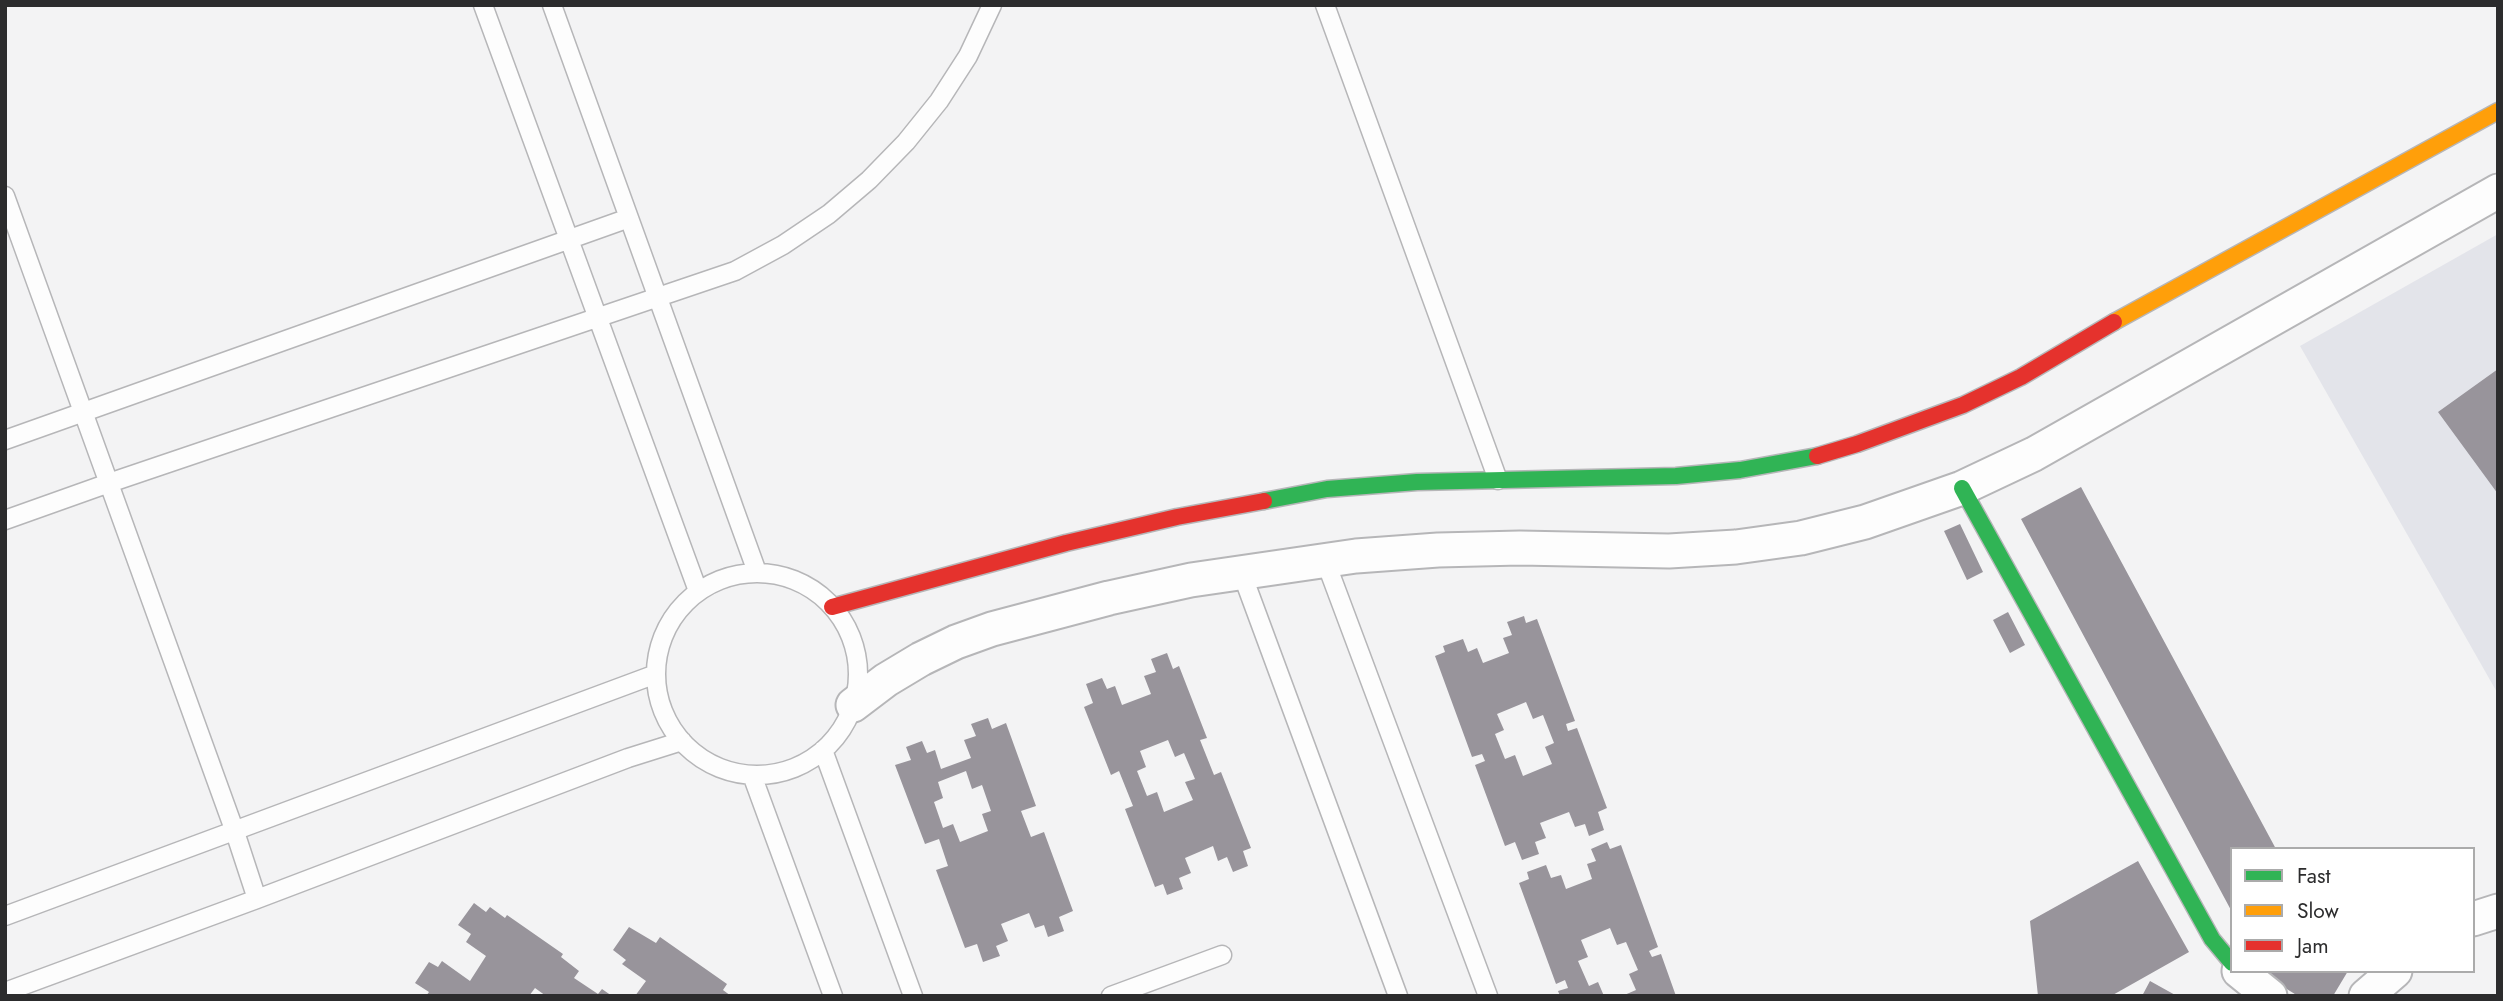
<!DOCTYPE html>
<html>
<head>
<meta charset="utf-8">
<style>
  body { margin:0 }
  #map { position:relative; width:2503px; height:1001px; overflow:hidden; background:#f3f3f4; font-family:Jost,sans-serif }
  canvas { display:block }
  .frame { position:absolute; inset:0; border:7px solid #2c2c2d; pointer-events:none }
  .legend { position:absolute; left:2230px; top:847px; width:245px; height:126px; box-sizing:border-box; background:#fff; border:2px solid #ababab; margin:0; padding:9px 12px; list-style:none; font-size:21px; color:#2c2c2d }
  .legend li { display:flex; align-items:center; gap:14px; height:35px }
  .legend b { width:35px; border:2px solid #ababab }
</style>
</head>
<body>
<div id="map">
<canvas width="2503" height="1001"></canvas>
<div class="frame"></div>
<ul class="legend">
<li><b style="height:9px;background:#30b455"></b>Fast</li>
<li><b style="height:9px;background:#ff9f0a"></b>Slow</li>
<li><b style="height:9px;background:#e5322d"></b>Jam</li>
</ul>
</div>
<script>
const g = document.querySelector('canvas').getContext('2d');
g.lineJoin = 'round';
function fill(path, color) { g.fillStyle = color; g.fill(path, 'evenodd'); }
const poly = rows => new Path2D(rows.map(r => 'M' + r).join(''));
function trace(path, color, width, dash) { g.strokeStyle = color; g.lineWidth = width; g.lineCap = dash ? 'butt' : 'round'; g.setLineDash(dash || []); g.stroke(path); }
fill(poly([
  [2498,234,2498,694,2300,346]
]), '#e3e4ea');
fill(poly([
  [2498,369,2498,494,2438,412],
  [2081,487,2276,849,2232,849,2232,912,2021,519],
  [1960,524,1983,572,1967,580,1944,531],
  [2008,612,2025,645,2010,653,1993,620],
  [1524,616,1526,623,1537,619,1575,721,1566,724,1568,731,1577,728,1607,808,1598,812,1604,830,1589,836,1585,824,1575,827,1569,812,1540,823,1546,838,1535,842,1539,854,1522,860,1515,842,1505,846,1475,765,1485,761,1482,754,1472,757,1435,656,1445,652,1443,646,1463,639,1468,652,1477,648,1483,663,1509,653,1503,638,1512,635,1507,622],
  [1526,702,1533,719,1543,715,1554,743,1545,747,1552,764,1523,776,1515,755,1505,759,1495,734,1504,730,1497,714],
  [1167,653,1173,669,1179,666,1207,738,1200,740,1214,775,1221,772,1251,848,1243,851,1248,866,1233,872,1227,857,1218,861,1213,846,1185,858,1191,873,1179,878,1183,889,1167,895,1163,884,1155,887,1125,809,1133,806,1119,771,1111,775,1084,707,1093,703,1086,684,1102,678,1107,689,1115,686,1122,705,1151,694,1144,676,1156,672,1151,659],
  [1168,740,1175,757,1184,753,1195,779,1185,782,1193,800,1164,812,1157,792,1147,796,1137,771,1146,767,1140,751],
  [988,718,992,729,1006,723,1036,806,1021,811,1031,837,1044,832,1073,911,1059,917,1064,931,1048,937,1044,925,1035,928,1029,913,1001,924,1008,941,996,946,1000,956,983,962,977,944,965,948,936,870,948,866,939,839,925,844,895,765,911,760,906,747,922,741,927,753,935,750,941,769,971,758,964,740,976,736,971,724],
  [966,771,972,789,982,785,991,811,982,814,988,831,960,842,953,824,943,828,934,802,943,798,938,782],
  [1607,842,1610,849,1621,845,1658,947,1649,951,1652,957,1661,954,1676,996,1622,996,1636,990,1629,974,1638,970,1626,942,1617,945,1610,928,1581,940,1588,957,1578,961,1589,986,1598,982,1604,996,1560,996,1558,991,1568,988,1565,980,1556,984,1519,883,1529,879,1527,872,1546,865,1551,878,1561,875,1566,889,1592,879,1587,864,1596,861,1591,849],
  [2138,861,2189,952,2111,996,2038,996,2030,921],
  [474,903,486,912,490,907,505,918,507,915,563,954,561,957,579,971,574,978,598,994,602,989,612,996,546,996,535,988,529,996,426,996,429,992,415,983,429,962,438,967,442,961,470,981,486,956,466,942,471,934,458,925],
  [629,927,656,943,660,937,727,984,723,990,731,996,635,996,646,981,622,964,626,960,613,950],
  [2263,971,2348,971,2333,996,2298,996,2266,976],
  [2150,981,2177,996,2142,996]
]), '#98949b');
const lane = poly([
  [483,5,698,591],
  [552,5,757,572],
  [1325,5,1498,480],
  [5,196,235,832,257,899],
  [5,440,629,218],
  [5,520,109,483,735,271,783,245,829,214,869,180,906,142,939,101,968,56,992,5],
  [1325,560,1488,996],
  [1241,571,1398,996],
  '656 674a101 101 0 1 1 202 0a101 101 0 1 1-202 0Z',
  [823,750,913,996],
  [752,775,833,996],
  [5,916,656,674],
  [5,992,257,899,628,758,682,741],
  [1111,996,1222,955]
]);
const street = poly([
  [853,705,886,680,921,659,956,642,992,629,1109,598,1191,580,1356,556,1438,550,1520,548,1669,551,1736,547,1801,538,1865,522,1962,488,2034,454,2498,191],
  [2473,919,2498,911],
  [2239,971,2270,996],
  [2366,996,2395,971]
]);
const fast = poly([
  [1962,488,2212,939,2232,963],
  [1264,501,1327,489,1417,482,1676,476,1740,470,1817,456]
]);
const slow = poly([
  [2114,322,2498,111]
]);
const jam = poly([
  [1817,456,1857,444,1963,405,2021,377,2114,322],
  [832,607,1066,543,1177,517,1264,501]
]);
trace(lane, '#b6b6b8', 21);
trace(street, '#b6b6b8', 37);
trace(fast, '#b6b6b8', 19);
trace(slow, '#b6b6b8', 19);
trace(jam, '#b6b6b8', 19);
trace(lane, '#fdfdfd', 18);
trace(street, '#fdfdfd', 33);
trace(fast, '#30b455', 16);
trace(slow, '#ff9f0a', 16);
trace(jam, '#e5322d', 16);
</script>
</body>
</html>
